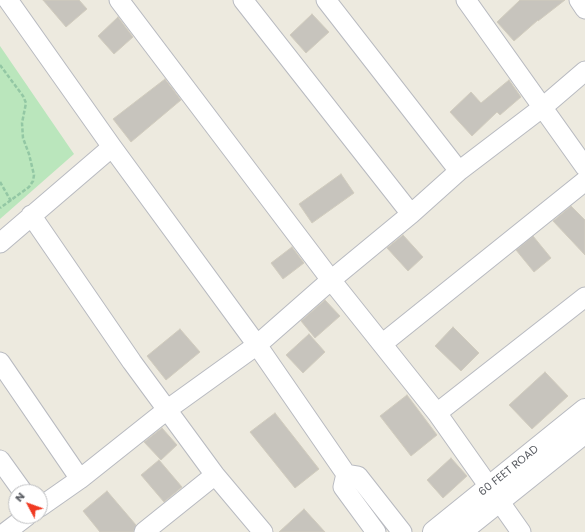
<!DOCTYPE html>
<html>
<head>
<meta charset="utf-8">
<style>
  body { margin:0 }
  #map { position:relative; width:585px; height:532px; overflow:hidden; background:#edeadf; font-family:Poppins,sans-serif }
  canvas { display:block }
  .north { position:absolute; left:8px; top:484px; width:40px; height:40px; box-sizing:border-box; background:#fff; border:1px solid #bdbec0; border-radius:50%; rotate:311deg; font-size:11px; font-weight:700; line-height:16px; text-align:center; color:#595c62 }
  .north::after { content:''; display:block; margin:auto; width:14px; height:18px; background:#f03a22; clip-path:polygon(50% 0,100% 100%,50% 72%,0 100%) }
</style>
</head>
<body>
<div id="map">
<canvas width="585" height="532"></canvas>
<div class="north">N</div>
</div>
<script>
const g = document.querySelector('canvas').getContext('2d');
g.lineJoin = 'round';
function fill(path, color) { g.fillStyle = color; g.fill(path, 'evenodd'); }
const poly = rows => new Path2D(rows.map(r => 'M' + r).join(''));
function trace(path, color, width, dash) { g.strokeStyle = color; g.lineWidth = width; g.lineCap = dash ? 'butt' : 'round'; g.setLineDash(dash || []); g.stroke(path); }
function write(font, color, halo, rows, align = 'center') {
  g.font = font + ' Poppins,sans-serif'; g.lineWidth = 3; g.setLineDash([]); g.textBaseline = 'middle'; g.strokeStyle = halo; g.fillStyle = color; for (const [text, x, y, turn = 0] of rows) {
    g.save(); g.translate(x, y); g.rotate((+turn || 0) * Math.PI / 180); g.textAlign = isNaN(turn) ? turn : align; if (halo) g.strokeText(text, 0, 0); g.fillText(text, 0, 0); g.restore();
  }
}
fill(poly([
  [0,46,74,154,0,219]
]), '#bae6bc');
const building = poly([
  [43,0,79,0,87,9,66,27,43,0],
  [520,0,565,0,538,21,538,20,514,41,497,22,520,0],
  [312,14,329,32,306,53,290,35,312,14],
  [118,17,133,37,114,54,98,36,118,17],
  [165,79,181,100,131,142,113,119,165,79],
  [509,80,521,97,500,115,497,112,472,136,450,112,471,92,481,103,509,80],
  [341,174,354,193,312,223,299,204,341,174],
  [571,206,585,220,585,255,553,221,571,206],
  [403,235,423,257,408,271,387,248,403,235],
  [533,236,551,258,534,272,516,250,533,236],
  [292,247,304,263,283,279,271,263,292,247],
  [325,300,340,316,315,338,301,321,325,300],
  [453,327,479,353,461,371,435,346,453,327],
  [180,329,200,352,166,380,147,356,180,329],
  [309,334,325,352,303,373,286,355,309,334],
  [545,372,568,396,532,429,509,405,545,372],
  [407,395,437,435,411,456,380,416,407,395],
  [275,413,319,469,295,488,250,432,275,413],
  [162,428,177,445,161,460,144,442,162,428],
  [451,458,467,476,443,498,427,480,451,458],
  [159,460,182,487,164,502,141,475,159,460],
  [107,491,136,525,133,532,100,532,83,511,107,491],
  [304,509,325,532,279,532,304,509]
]);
fill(building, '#c7c4bd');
trace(building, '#d1ccbe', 1);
const minor = poly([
  [8,0,112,147,257,345,346,474],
  [119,0,331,280,437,413,521,532],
  [243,0,411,214],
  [326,0,459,171],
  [466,0,585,167],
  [579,0,585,9],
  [31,215,132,362,215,475,263,532],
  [0,243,112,147],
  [382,344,585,181],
  [0,362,80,479],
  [437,413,585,297],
  [0,460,23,492],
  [40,507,80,479,168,409,257,345,331,280,411,214,459,171,543,107,585,71],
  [6,532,27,516],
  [144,532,215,475],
  [376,532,343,487,346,474,358,476,402,532]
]);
const tertiary = poly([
  [434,532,585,410],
  [460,532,585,432]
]);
trace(minor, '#b8bac0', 21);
trace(tertiary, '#b8bac0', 24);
trace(poly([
  [0,65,23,96,26,103,22,123,23,138,29,154,34,175,33,181,29,187,0,208],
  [0,182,11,201]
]), '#93c7a4', 2.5, [4, 2]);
trace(minor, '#fff', 19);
trace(tertiary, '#fff', 22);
write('11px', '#595c62', '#fff', [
  ["60 FEET ROAD",509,471,-39]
]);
</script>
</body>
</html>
